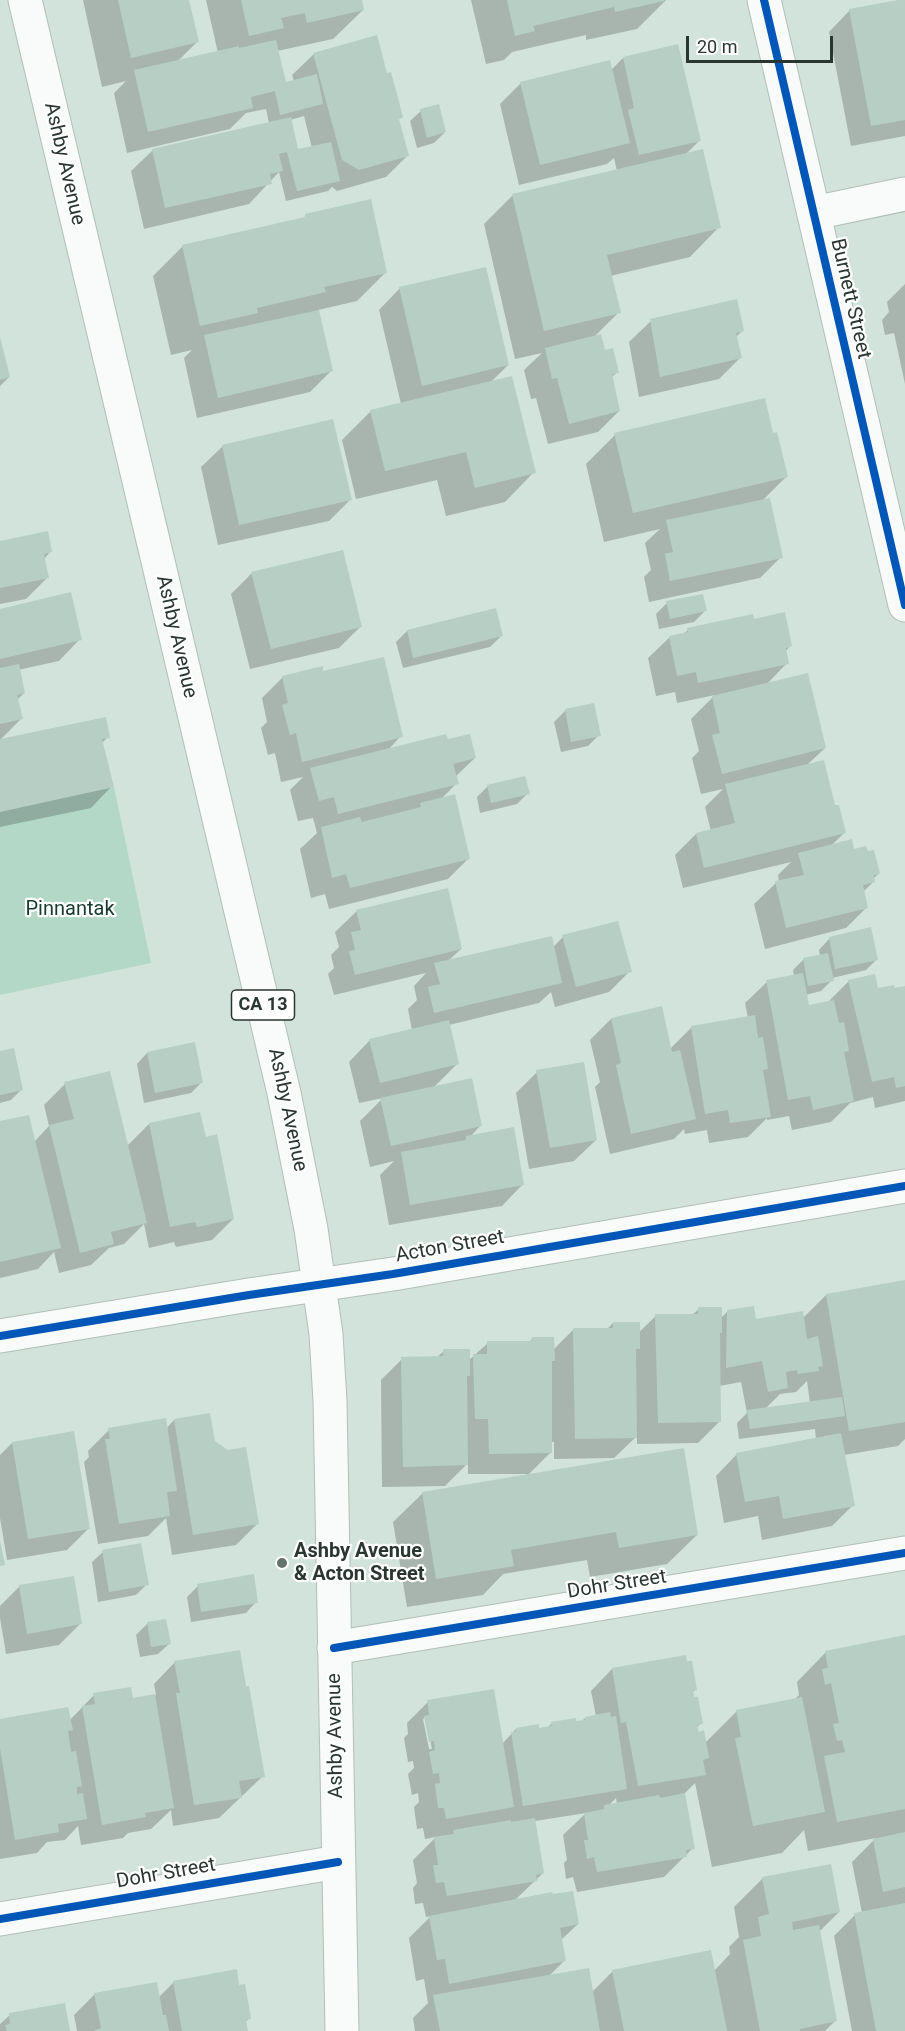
<!DOCTYPE html>
<html>
<head>
<meta charset="utf-8">
<style>
  body { margin:0 }
  #map { position:relative; width:905px; height:2031px; overflow:hidden; background:#d1e3da; font-family:Roboto,sans-serif }
  canvas { display:block }
  .scale { position:absolute; left:686px; top:36px; width:147px; height:27px; box-sizing:border-box; border:3px solid #2a3731; border-top:0; padding-left:8px; font-size:18px; line-height:21px; white-space:nowrap; color:#2a3731; -webkit-text-stroke:4px #fff; paint-order:stroke }
</style>
</head>
<body>
<div id="map">
<canvas width="905" height="2031"></canvas>
<div class="scale">20 m</div>
</div>
<script>
const g = document.querySelector('canvas').getContext('2d');
g.lineJoin = 'round';
function fill(path, color) { g.fillStyle = color; g.fill(path, 'evenodd'); }
const poly = rows => new Path2D(rows.map(r => 'M' + r).join(''));
function trace(path, color, width, dash) { g.strokeStyle = color; g.lineWidth = width; g.lineCap = dash ? 'butt' : 'round'; g.setLineDash(dash || []); g.stroke(path); }
function write(font, color, halo, rows, align = 'center') {
  g.font = font + ' Roboto,sans-serif'; g.lineWidth = 4.5; g.setLineDash([]); g.textBaseline = 'middle'; g.strokeStyle = halo; g.fillStyle = color; for (const [text, x, y, turn = 0] of rows) {
    g.save(); g.translate(x, y); g.rotate((+turn || 0) * Math.PI / 180); g.textAlign = isNaN(turn) ? turn : align; if (halo) g.strokeText(text, 0, 0); g.fillText(text, 0, 0); g.restore();
  }
}
fill(poly([
  [114,787,151,963,0,995,0,811]
]), '#b4d8c8');
fill(poly([
  [83,0,188,0,197,42,177,62,218,53,206,0,360,0,363,10,333,39,277,51,285,85,294,81,292,75,314,54,386,75,402,117,398,120,407,156,386,177,337,191,332,187,328,191,286,201,279,172,249,204,144,229,131,171,153,150,269,123,266,109,246,113,230,129,127,153,114,93,126,81,102,87],
  [304,116,312,148,293,152,290,120],
  [471,0,666,0,637,29,586,40,586,35,512,52,504,60,486,64],
  [905,0,905,136,851,146,829,32,850,10],
  [623,58,700,140,685,155,719,227,690,257,610,276,619,312,594,337,617,372,611,378,619,411,598,432,548,444,536,398,531,399,524,370,542,353,515,359,484,224,513,195,617,171,614,158,607,164,519,185,500,104,521,83,611,70],
  [421,111,445,132,434,143,417,148,410,121],
  [306,215,386,272,357,301,318,310,331,371,310,392,197,418,184,358,192,350,171,355,153,276,183,246,303,219],
  [905,284,905,384,894,333,885,335,882,320,889,312,887,302],
  [400,288,508,365,490,383,534,472,505,502,446,516,437,480,356,499,342,440,371,411,401,404,379,310],
  [651,321,743,330,736,337,741,357,719,379,639,397,629,342],
  [0,340,9,377,0,386],
  [615,435,772,435,786,477,761,502,781,557,760,578,649,602,644,577,651,570,645,543,660,529,604,542,586,464],
  [223,446,350,500,329,521,218,545,201,467],
  [0,543,51,551,44,559,47,578,26,599,0,604],
  [252,573,360,627,339,648,250,669,231,594],
  [667,603,705,611,694,622,659,629,656,614],
  [0,610,80,639,59,661,18,670,24,693,17,700,21,719,0,740],
  [753,620,790,646,785,652,787,663,766,685,825,748,807,765,834,807,844,833,831,846,853,851,879,873,873,879,874,881,863,892,867,907,846,928,765,949,754,904,776,883,779,882,778,875,791,862,683,888,675,855,696,834,711,831,705,807,723,789,701,794,692,758,699,751,691,719,715,695,677,703,675,692,656,696,648,658,670,637,683,634,688,630],
  [407,631,501,636,490,647,403,668,396,642],
  [322,673,401,736,388,750,447,741,475,758,455,777,457,783,441,799,469,858,448,879,329,909,325,894,311,898,300,849,317,833,313,818,298,821,290,790,303,777,281,782,275,753,268,755,261,728,267,722,262,698,283,677],
  [565,711,599,735,588,746,561,752,554,722],
  [108,737,102,743,112,786,91,808,0,827,0,741],
  [488,786,528,793,517,804,480,813,477,797],
  [357,911,461,949,448,961,553,947,563,937,630,971,609,992,555,1007,551,992,539,1003,449,1025,458,1063,433,1088,480,1126,470,1137,523,1184,502,1206,389,1225,380,1175,394,1161,370,1167,360,1121,383,1098,359,1103,349,1062,370,1040,412,1030,408,1009,417,1000,414,986,426,973,334,995,328,974,334,968,331,955,339,947,335,932],
  [829,939,877,959,866,970,832,978,832,980,821,991,805,995,808,1007,827,1003,849,981,877,990,905,987,905,1101,875,1108,873,1097,850,1103,831,1122,792,1130,789,1116,767,1120,767,1118,748,1137,709,1143,707,1130,685,1134,684,1129,674,1139,610,1154,595,1087,600,1082,590,1040,611,1019,670,1049,692,1027,748,1018,745,1003,767,982,794,976,793,970,804,959,820,956,819,950],
  [0,1053,22,1089,11,1100,0,1103],
  [147,1053,202,1082,191,1093,144,1103,137,1064],
  [537,1072,596,1140,574,1161,529,1169,516,1093],
  [65,1084,127,1146,149,1124,205,1138,233,1219,212,1240,176,1247,174,1242,149,1248,144,1224,124,1244,109,1248,91,1265,59,1273,54,1252,38,1269,0,1278,0,1123,34,1142,49,1126,44,1105],
  [905,1281,905,1439,898,1446,844,1455,853,1505,832,1526,762,1540,758,1516,724,1523,716,1476,737,1454,816,1440,815,1429,739,1439,737,1423,747,1413,741,1382,719,1386,719,1422,698,1443,637,1444,637,1436,614,1458,554,1459,554,1442,551,1442,551,1452,528,1475,697,1535,667,1564,590,1577,587,1560,503,1574,483,1595,407,1607,393,1522,423,1493,526,1476,526,1474,468,1474,468,1463,445,1486,382,1487,381,1380,402,1359,436,1358,444,1351,469,1360,488,1343,529,1342,532,1339,553,1350,573,1330,607,1329,613,1323,638,1333,656,1316,692,1315,699,1309,720,1319,727,1312,755,1321,802,1319,826,1295],
  [807,1381,810,1403,765,1409,780,1394,796,1392],
  [174,1420,214,1442,257,1524,236,1545,172,1555,166,1518,148,1536,98,1544,84,1462,89,1457,88,1451,109,1430,166,1429],
  [12,1443,88,1529,67,1550,7,1560,0,1518,0,1455],
  [103,1552,147,1584,136,1595,98,1602,92,1562],
  [20,1586,80,1624,59,1645,6,1654,0,1618,0,1606],
  [198,1586,256,1602,246,1613,191,1622,187,1597],
  [165,1620,169,1644,158,1654,140,1657,136,1635,147,1624],
  [905,1637,905,2031,852,2031,834,1936,855,1915,862,1913,852,1862,876,1838,808,1851,804,1830,782,1853,712,1867,695,1783,684,1794,693,1848,664,1877,577,1892,573,1877,566,1879,564,1863,567,1860,563,1835,586,1813,535,1821,543,1873,515,1900,578,1924,560,1941,564,1961,548,1977,592,1992,613,1971,714,1971,730,1954,729,1947,739,1937,734,1907,763,1878,839,1912,819,1932,835,2021,825,2031,415,2031,413,2018,428,2003,424,1979,416,1981,409,1938,431,1916,426,1917,423,1903,415,1904,413,1888,417,1883,413,1860,436,1837,425,1839,423,1828,417,1829,414,1807,419,1802,418,1793,412,1795,408,1774,414,1768,413,1761,408,1762,404,1738,408,1734,407,1723,428,1702,502,1744,516,1729,538,1730,547,1728,552,1723,581,1722,585,1718,596,1716,591,1691,612,1669,695,1690,692,1693,701,1723,696,1728,705,1743,737,1711,794,1700,799,1695,797,1682,826,1652],
  [426,1716,432,1749,429,1749,423,1719],
  [616,1798,617,1804,609,1805],
  [175,1662,263,1776,219,1818,173,1826,171,1810,151,1829,128,1833,123,1838,81,1845,78,1826,65,1840,47,1842,37,1853,0,1859,0,1720,69,1721,94,1695,132,1700,156,1695,154,1684],
  [174,1982,238,1987,249,2018,245,2023,246,2031,77,2031,74,2015,95,1994,158,1998],
  [10,2015,69,2031,0,2031,0,2024]
]), '#0003');
fill(poly([
  [118,0,189,0,199,42,131,58],
  [241,0,362,0,364,10,307,23,305,13,281,18,284,28,249,36],
  [507,0,664,0,664,1,615,12,614,7,533,26,535,31,515,36],
  [898,0,905,0,905,120,871,126,849,9],
  [377,35,387,73,391,72,403,117,399,119,409,156,359,170,342,160,313,53],
  [276,40,286,82,317,74,323,104,280,115,275,91,251,97,253,108,148,132,134,70,239,46,239,48],
  [678,44,701,141,639,155,628,110,634,108,623,57],
  [610,60,630,143,540,165,520,82],
  [439,104,446,132,427,138,420,109],
  [291,117,298,149,331,142,340,181,297,191,287,152,279,154,283,171,270,174,272,184,165,208,152,149],
  [703,149,721,228,607,255,621,313,544,331,512,194],
  [371,199,387,273,324,287,326,292,257,308,258,313,200,326,182,245,305,217,305,214],
  [486,267,509,365,422,386,399,287],
  [737,299,744,331,736,333,742,358,660,377,650,319],
  [319,310,333,371,218,398,204,335],
  [601,334,605,350,613,348,619,373,612,374,620,411,569,424,557,378,552,379,545,348],
  [0,337,10,377,0,380],
  [512,376,536,473,475,488,466,452,385,471,370,410],
  [765,398,773,433,777,432,788,477,633,513,614,433],
  [333,419,352,500,239,525,222,445],
  [770,498,783,558,670,581,665,554,673,552,666,520],
  [48,531,52,552,44,554,49,578,0,588,0,541],
  [343,550,362,627,271,649,251,572],
  [71,592,82,640,0,659,0,609],
  [703,594,707,611,670,619,666,601],
  [496,608,503,636,413,658,407,630],
  [785,612,792,646,786,648,789,664,698,683,696,672,677,676,669,636,688,632,687,628,753,614,754,619],
  [384,657,403,737,302,762,296,733,290,735,282,705,288,703,282,676,323,666,323,671],
  [19,664,25,693,17,695,23,719,0,724,0,668],
  [808,673,826,748,722,774,712,735,720,733,712,696],
  [594,703,601,736,571,742,565,709],
  [106,717,110,738,102,739,114,787,0,812,0,739],
  [446,734,448,739,470,734,476,758,453,764,459,784,338,814,334,797,319,801,310,768],
  [824,760,835,805,839,805,846,833,704,868,696,833,735,823,725,784],
  [525,776,530,794,491,803,487,785],
  [455,794,470,859,350,888,346,874,332,878,321,827,360,817,362,822,421,807,420,803],
  [852,839,854,849,866,846,868,851,874,850,880,874,874,875,875,882,863,885,868,908,786,928,775,881,804,875,798,853],
  [448,888,462,949,355,975,349,951,355,950,351,932,361,930,356,910],
  [618,921,632,972,576,987,562,935],
  [871,927,878,960,835,969,829,937],
  [552,936,562,983,434,1013,428,987,440,984,434,963],
  [828,953,834,981,808,986,803,958],
  [803,973,809,1005,834,1000,839,1023,844,1022,849,1051,844,1052,854,1101,813,1110,810,1096,788,1100,766,980],
  [875,974,878,988,894,985,895,988,905,986,905,1086,896,1088,894,1077,872,1082,848,980],
  [662,1006,672,1052,680,1050,696,1119,631,1134,616,1065,621,1063,611,1018],
  [755,1015,758,1038,763,1037,768,1069,763,1070,771,1117,730,1123,728,1110,705,1114,691,1026],
  [449,1020,459,1064,380,1083,369,1039],
  [195,1042,203,1083,155,1093,147,1052],
  [14,1048,23,1090,0,1095,0,1051],
  [584,1062,597,1140,550,1148,536,1070],
  [110,1071,147,1223,111,1232,114,1244,80,1253,49,1125,74,1119,64,1082],
  [472,1078,482,1126,391,1146,380,1098],
  [200,1112,206,1137,217,1134,234,1219,197,1227,195,1222,170,1227,149,1123],
  [29,1115,61,1248,0,1262,0,1121],
  [514,1127,524,1185,410,1205,401,1152,466,1140,466,1136],
  [905,1280,905,1422,849,1431,826,1294],
  [754,1306,756,1319,803,1311,807,1339,818,1336,823,1366,818,1367,819,1371,798,1374,797,1370,786,1372,788,1388,768,1392,762,1361,726,1368,727,1310],
  [698,1307,722,1307,722,1333,720,1333,721,1422,658,1423,655,1314,698,1314],
  [613,1322,640,1322,640,1349,636,1349,637,1438,575,1439,573,1328,613,1328],
  [532,1337,554,1337,555,1361,552,1361,552,1453,489,1454,488,1419,475,1419,473,1354,487,1354,487,1341,532,1341],
  [443,1349,470,1349,470,1376,467,1376,468,1465,403,1467,401,1357,443,1356],
  [842,1397,845,1416,750,1429,747,1410],
  [210,1413,215,1441,228,1450,246,1447,259,1524,193,1535,174,1419],
  [166,1418,177,1491,167,1492,170,1516,119,1524,105,1439,110,1439,108,1428],
  [74,1431,90,1529,28,1539,12,1442],
  [841,1433,855,1506,783,1519,779,1496,745,1502,736,1453],
  [684,1448,698,1535,619,1548,616,1532,511,1550,514,1566,436,1579,422,1492],
  [0,1541,5,1565,0,1566],
  [141,1543,149,1585,109,1592,102,1550],
  [254,1574,258,1603,201,1612,197,1584],
  [74,1576,82,1624,27,1634,19,1585],
  [166,1619,171,1644,151,1647,147,1622],
  [905,1635,905,1809,837,1822,824,1756,845,1752,842,1740,837,1741,833,1724,839,1723,831,1683,825,1685,822,1669,828,1668,825,1651],
  [240,1650,246,1686,249,1686,265,1777,239,1781,242,1798,194,1805,176,1693,180,1693,174,1661],
  [686,1655,687,1661,692,1661,697,1690,693,1691,694,1697,698,1697,703,1724,697,1725,699,1732,704,1730,709,1758,703,1760,706,1775,638,1786,626,1722,621,1723,612,1668],
  [131,1687,133,1698,155,1694,174,1808,145,1813,146,1817,102,1825,82,1706,95,1704,93,1693],
  [494,1689,514,1807,446,1819,444,1808,438,1808,435,1784,440,1783,439,1773,433,1774,429,1752,435,1750,434,1741,429,1742,424,1716,429,1715,427,1700],
  [802,1697,825,1812,753,1826,735,1738,741,1737,736,1710],
  [68,1707,73,1730,68,1731,71,1752,76,1751,82,1786,77,1787,77,1794,83,1793,87,1819,58,1824,59,1832,15,1840,0,1748,0,1719],
  [610,1712,611,1717,616,1716,627,1789,523,1806,511,1732,516,1732,516,1728,539,1724,539,1728,552,1726,551,1722,576,1718,576,1721,585,1720,585,1717],
  [685,1793,695,1849,686,1850,687,1857,597,1872,594,1857,587,1859,584,1840,588,1840,584,1813,604,1809,604,1805,659,1795,660,1798],
  [535,1818,544,1873,536,1875,537,1881,447,1896,444,1882,436,1883,433,1865,438,1865,434,1837,454,1834,453,1830,511,1820,511,1822],
  [905,1832,905,1887,883,1892,873,1839],
  [831,1864,840,1912,792,1922,793,1930,819,1925,837,2021,800,2029,800,2031,760,2031,743,1940,761,1936,758,1917,769,1914,762,1877],
  [573,1891,579,1924,560,1928,566,1961,449,1984,445,1959,437,1960,429,1916,552,1892,553,1894],
  [905,1903,905,2031,876,2031,854,1913],
  [711,1950,727,2031,624,2031,612,1970],
  [589,1968,600,2031,440,2031,433,1995],
  [237,1969,239,1985,245,1984,251,2019,246,2020,248,2031,182,2031,173,1981],
  [157,1982,163,2015,166,2015,169,2031,93,2031,101,2028,94,1993],
  [65,2003,70,2031,7,2031,5,2025,10,2024,9,2013]
]), '#b7cec4');
const minor = poly([
  [764,0,905,605],
  [814,213,905,194],
  [0,1336,249,1295,393,1274,905,1186],
  [334,1648,905,1553],
  [0,1919,338,1862]
]);
const primary = poly([
  [25,0,284,1093,311,1229,326,1334,330,1401,342,2031]
]);
trace(minor, '#b1bfb8', 35);
trace(primary, '#b1bfb8', 35);
trace(minor, '#f8fbf9', 33);
trace(primary, '#f8fbf9', 33);
trace(poly([
  [764,0,905,605],
  [0,1336,249,1295,393,1274,905,1186],
  [334,1648,905,1553],
  [0,1919,338,1862]
]), '#0057b8', 8);
for (const [x, y, r, color] of [
  [282,1563,6,"#64736c"]
]) { const dot = new Path2D(); dot.arc(x, y, r, 0, 2 * Math.PI); g.fillStyle = color; g.fill(dot); trace(dot, '#fff', 2); }
for (const [x, y, w] of [
  [263,1005,63]
]) { const box = new Path2D(); box.roundRect(x - w / 2, y - 15, w, 30, 4.5); g.fillStyle = '#fff'; g.fill(box); trace(box, '#2a3731', 1.5); }
write('bold 18px', '#2a3731', null, [
  ["CA 13",263,1005]
]);
write('20px', '#2a3731', '#fff', [
  ["Ashby Avenue",64,164,77],
  ["Burnett Street",850,299,77],
  ["Ashby Avenue",176,637,77],
  ["Ashby Avenue",287,1110,78],
  ["Acton Street",450,1247,-10],
  ["Dohr Street",617,1585,-9],
  ["Ashby Avenue",336,1736,-91],
  ["Dohr Street",166,1874,-10]
]);
write('20px', '#173b2e', '#fff', [
  ["Pinnantak",70,910]
]);
write('bold 20px', '#2a3731', '#fff', [
  ["Ashby Avenue",294,1552],
  ["& Acton Street",294,1575]
], 'left');
</script>
</body>
</html>
